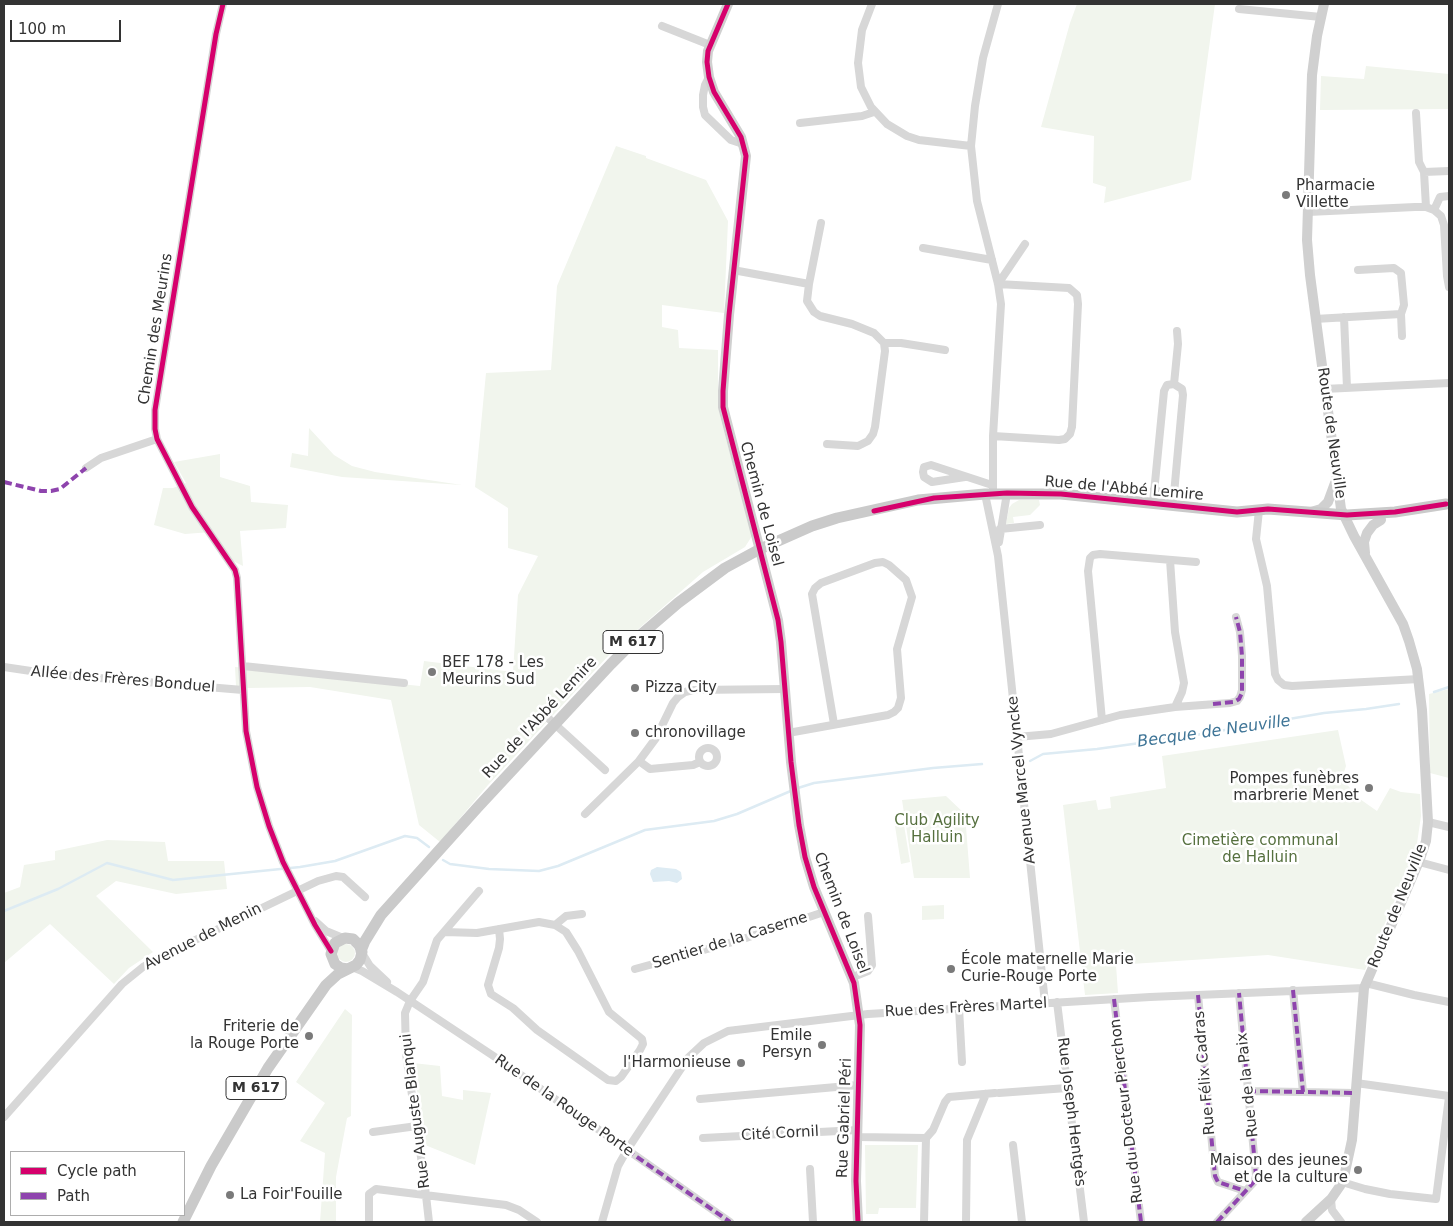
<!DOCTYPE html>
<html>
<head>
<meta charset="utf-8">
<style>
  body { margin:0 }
  #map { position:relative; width:1453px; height:1226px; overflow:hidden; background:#fff; font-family:"DejaVu Sans",sans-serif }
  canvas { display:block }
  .frame { position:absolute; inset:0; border:5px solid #333; pointer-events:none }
  .legend { position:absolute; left:10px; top:1151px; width:175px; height:65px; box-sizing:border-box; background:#fff; border:1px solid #adadad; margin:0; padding:6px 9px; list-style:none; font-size:15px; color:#333 }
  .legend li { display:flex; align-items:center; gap:10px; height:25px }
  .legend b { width:25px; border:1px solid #adadad }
  .scale { position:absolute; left:10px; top:20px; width:111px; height:22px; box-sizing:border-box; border:2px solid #333; border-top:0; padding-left:6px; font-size:15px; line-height:18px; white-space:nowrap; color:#333; -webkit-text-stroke:4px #fff; paint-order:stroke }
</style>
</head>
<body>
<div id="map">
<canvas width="1453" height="1226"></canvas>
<div class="frame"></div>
<ul class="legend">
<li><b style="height:6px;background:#d6006c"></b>Cycle path</li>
<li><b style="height:6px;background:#8e44ad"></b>Path</li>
</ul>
<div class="scale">100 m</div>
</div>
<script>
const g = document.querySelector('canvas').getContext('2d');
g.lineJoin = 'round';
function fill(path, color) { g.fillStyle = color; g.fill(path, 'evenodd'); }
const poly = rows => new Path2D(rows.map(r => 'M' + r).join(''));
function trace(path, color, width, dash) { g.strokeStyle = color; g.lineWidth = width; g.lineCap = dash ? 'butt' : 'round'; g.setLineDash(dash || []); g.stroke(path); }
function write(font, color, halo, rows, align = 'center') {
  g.font = font + ' "DejaVu Sans",sans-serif'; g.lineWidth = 5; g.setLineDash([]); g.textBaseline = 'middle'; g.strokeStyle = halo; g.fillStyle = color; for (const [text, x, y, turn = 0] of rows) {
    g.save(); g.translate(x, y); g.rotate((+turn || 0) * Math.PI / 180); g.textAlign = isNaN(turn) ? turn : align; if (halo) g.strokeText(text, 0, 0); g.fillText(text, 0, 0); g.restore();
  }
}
fill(poly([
  [1077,4,1215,4,1191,180,1104,203,1106,187,1093,183,1094,136,1041,127,1070,23],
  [1366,66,1449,74,1449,109,1320,110,1321,76,1364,79],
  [616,146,646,156,646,158,706,180,728,221,724,313,662,305,662,327,678,330,679,348,718,350,718,399,720,416,752,536,745,547,703,572,610,654,488,785,440,842,419,825,391,700,310,687,249,688,236,686,235,667,420,686,424,661,513,672,518,595,538,556,508,548,508,508,475,487,486,373,551,370,557,286],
  [309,428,334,455,352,466,375,472,462,485,342,477,290,467,292,453,308,456],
  [220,454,220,477,250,486,251,502,288,505,286,528,240,531,243,566,233,561,211,532,185,534,154,525,163,488,173,488,186,483,174,462],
  [1019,500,1039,500,1040,505,1030,515,1013,517,1014,523,1006,524,1009,508,1012,504],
  [1449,689,1449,778,1430,773,1429,694],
  [1338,730,1346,766,1342,778,1357,797,1377,811,1390,788,1401,792,1420,794,1421,816,1416,850,1365,970,1268,955,1116,965,1118,993,1085,995,1063,805,1096,800,1098,810,1111,808,1110,797,1166,788,1162,756],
  [946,796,965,814,970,878,914,878,902,800],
  [904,825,910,862,901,864,895,826],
  [107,840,165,842,168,861,224,861,227,889,176,894,116,881,96,896,153,952,129,968,114,984,50,924,4,963,4,893,20,887,24,865,55,860,55,851],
  [944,905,944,919,922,920,922,906],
  '337 953a9 9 0 1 1 18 0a9 9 0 1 1-18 0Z',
  [345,1009,352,1015,351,1116,347,1118,336,1177,336,1222,320,1222,325,1153,300,1141,325,1103,296,1082],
  [413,1063,440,1066,442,1096,463,1100,463,1090,491,1093,475,1165,425,1145],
  [865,1145,918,1145,916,1208,879,1208,878,1214,866,1214]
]), '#f1f5ed');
fill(poly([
  [657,867,676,869,681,872,682,879,677,883,669,881,653,882,650,874,651,870]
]), '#ddebf3');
trace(poly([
  [1434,692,1449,687],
  [1030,761,1043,754,1097,749,1190,736,1324,713,1366,709,1399,704],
  [798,788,814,783,933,768,982,764],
  [443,860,450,864,489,869,539,871,558,866,645,830,714,821,737,814,793,790],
  [4,911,58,889,107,863,173,880,300,867,335,861,405,836,417,838,429,847]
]), '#ddebf3', 2.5);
trace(poly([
  [223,4,216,34,155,410,155,429,157,439,192,507,235,570,237,578,246,731,257,787,269,826,283,862,315,925,331,951],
  [872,4,862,30,858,63,861,87,871,107,887,124,907,136,919,140,971,146],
  [1239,9,1321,17],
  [662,26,710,45],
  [709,77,705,85,703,95,703,107,705,115,731,140,743,144],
  [1416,113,1419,162,1424,172],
  [800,123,862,116,874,112],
  [1426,207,1424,172,1449,171],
  [1434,210,1440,197,1449,196],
  [1308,212,1415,207,1426,207,1434,210,1441,216,1444,225,1447,276,1449,287],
  [923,248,992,260],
  [733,270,809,284,807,301,814,312,820,316,852,324,874,333,884,343,885,351,875,427,873,434,868,441,858,446,827,444],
  [1358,270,1394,268,1401,273,1404,305,1401,314,1402,336],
  [809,284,821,223],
  [998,284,1025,244],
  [1344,317,1347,388],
  [1315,319,1401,314],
  [884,343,901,343,945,350],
  [1174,384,1178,344,1177,331],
  [1324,389,1449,383],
  [993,436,1059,440,1065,439,1070,434,1072,427,1078,304,1077,295,1069,288,998,284],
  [86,468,101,458,157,439],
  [965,477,932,482,924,477,923,472,924,467,931,465,992,485],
  [1154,489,1164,494,1174,492],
  [993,493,993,436,1001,304,998,284,977,201,971,146,975,106,983,58,998,4],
  [985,494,998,556,1045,1003],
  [1153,503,1164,391,1167,385,1174,384,1182,389,1183,395,1173,505],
  [1259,510,1256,539,1267,586,1275,674,1278,680,1284,685,1292,686,1419,679],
  [1000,529,1040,525],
  [999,542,1007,493],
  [243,666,404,683],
  [4,667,51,674,243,690],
  [1175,707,1230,703,1237,701,1240,697,1242,690,1242,656,1240,632,1236,617],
  [547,717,605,770],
  [1102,720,1088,571,1090,558,1093,555,1100,554,1196,562],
  [788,733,888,715,894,712,898,708,901,698,897,649,912,597,906,580,889,565,883,562,875,563,821,583,815,588,812,594,834,724],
  [1017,737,1051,734,1120,715,1175,707,1182,692,1184,683,1175,632,1170,560],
  '699 757a9 9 0 1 1 18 0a9 9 0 1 1-18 0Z',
  [639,761,656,738,673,703,678,697,685,692,693,690,785,689],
  [585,814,639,761,650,769,693,765,700,762],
  [1428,822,1449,827],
  [1419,862,1449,870],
  [315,921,326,931,343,938],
  [499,929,500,939,499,948,488,985,491,994,513,1008,537,1030,608,1080,616,1081,621,1077,640,1050,643,1044,642,1039,609,1012,578,951,566,932,555,925],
  [445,932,477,933,539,922,555,925,566,916,582,914],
  [362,953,370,966,387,982],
  [352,967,362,971,397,992,501,1061,730,1222],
  [635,969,740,940,824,912],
  [853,977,868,971,872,965,868,916],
  [1366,983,1414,995,1449,1002],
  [1293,990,1303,1092],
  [1198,995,1215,1176,1218,1182,1245,1191],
  [1114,999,1141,1222],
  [1057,1002,1084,1222],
  [959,1008,962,1062],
  [1356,1083,1449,1096],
  [1248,1091,1355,1093],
  [999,1093,1067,1088],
  [700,1099,859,1085],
  [4,1117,122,984,143,967,164,955,318,881,336,876,343,877,365,897],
  [373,1132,417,1126],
  [857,1137,926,1138],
  [703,1138,858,1130],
  [926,1138,933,1130,945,1102,949,1097,995,1093],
  [1013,1145,1022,1222],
  [810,1169,813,1222],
  [1342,1182,1365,1189,1390,1194,1436,1199,1449,1097],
  [1331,1199,1332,1210,1341,1222],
  [369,1222,369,1194,376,1189,506,1205,519,1210,537,1222],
  [429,1222,424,1178,406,1054,405,1013,410,1001,423,982,437,940,479,891],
  [602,1222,618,1166,627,1150,688,1058,704,1043,728,1031,868,1014,1150,997,1364,988],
  [924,1222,926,1138],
  [966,1222,967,1140,986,1094],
  [1217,1222,1254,1182,1256,1176,1239,993]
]), '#d7d7d7', 8);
trace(poly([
  [728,4,708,51,707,62,709,77,714,92,741,137,746,156,729,315,723,391,723,407,778,620,781,642,791,762,799,825,805,857,814,887,854,983,860,1025,856,1181,858,1222],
  [1311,512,1321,509,1328,502,1335,483],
  [1365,553,1364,542,1367,533,1373,525,1381,520],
  [1306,1222,1331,1199,1340,1186,1344,1177,1352,1140,1364,988,1420,859,1426,841,1428,822,1422,710,1417,669,1409,641,1403,624,1354,536,1341,509,1310,275,1307,240,1312,75,1317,36,1324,4]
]), '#d0d0d0', 10);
trace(poly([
  [361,951,365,941,381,915,478,807,611,664,636,639,678,603,725,568,760,549,812,526,837,518,918,500,985,494,1061,494,1237,512,1268,509,1347,515,1395,512,1446,504],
  [183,1222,211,1166,268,1068,326,985,338,974,356,965,360,960,362,952,359,945,353,939,345,938,335,943,331,954,335,964,341,968,348,969]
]), '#cacaca', 11);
trace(poly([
  [4,482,41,491,51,491,60,489,86,468],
  [1213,704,1234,702,1239,699,1242,693,1242,656,1240,632,1236,617],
  [1293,990,1303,1092],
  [1198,995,1215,1176,1218,1182,1245,1191],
  [1114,999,1141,1222],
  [1248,1091,1355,1093],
  [627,1150,730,1222],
  [1217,1222,1254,1182,1256,1176,1239,993]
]), '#8e44ad', 4, [8, 4]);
trace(poly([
  [223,4,216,34,155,410,155,429,157,439,192,507,235,570,237,578,246,731,257,787,269,826,283,862,315,925,331,951],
  [728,4,708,51,707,62,709,77,714,92,741,137,746,156,729,315,723,391,723,407,778,620,781,642,791,762,799,825,805,857,814,887,854,983,860,1025,856,1181,858,1222],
  [874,511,934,498,1007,493,1061,494,1237,512,1268,509,1347,515,1395,512,1446,504]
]), '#d6006c', 5);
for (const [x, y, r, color] of [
  [1286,195,5,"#7a7a7a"],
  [432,672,5,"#7a7a7a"],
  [635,688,5,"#7a7a7a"],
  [635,733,5,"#7a7a7a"],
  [1369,788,5,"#7a7a7a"],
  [951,969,5,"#7a7a7a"],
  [309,1036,5,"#7a7a7a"],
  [822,1045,5,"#7a7a7a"],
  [741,1063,5,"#7a7a7a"],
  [1358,1170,5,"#7a7a7a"],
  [230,1195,5,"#7a7a7a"]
]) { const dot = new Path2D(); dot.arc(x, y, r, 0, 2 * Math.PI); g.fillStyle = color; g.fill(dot); trace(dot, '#fff', 2); }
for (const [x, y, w] of [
  [633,642,60],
  [256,1088,60]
]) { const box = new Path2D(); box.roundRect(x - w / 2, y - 11.5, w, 23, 4); g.fillStyle = '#fff'; g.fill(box); trace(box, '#333', 1); }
write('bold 14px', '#333', null, [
  ["M 617",633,642],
  ["M 617",256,1088]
]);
write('15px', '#333', '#fff', [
  ["Pharmacie",1296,186],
  ["Villette",1296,203],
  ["BEF 178 - Les",442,663],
  ["Meurins Sud",442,680],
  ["Pizza City",645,688],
  ["chronovillage",645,733],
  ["Pompes funèbres",1359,779,"right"],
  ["marbrerie Menet",1359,796,"right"],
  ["École maternelle Marie",961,960],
  ["Curie-Rouge Porte",961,977],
  ["Friterie de",299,1027,"right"],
  ["la Rouge Porte",299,1044,"right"],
  ["Emile",812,1036,"right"],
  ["Persyn",812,1053,"right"],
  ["l'Harmonieuse",731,1063,"right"],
  ["Maison des jeunes",1348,1161,"right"],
  ["et de la culture",1348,1178,"right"],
  ["La Foir'Fouille",240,1195]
], 'left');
write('15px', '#333', '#fff', [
  ["Chemin des Meurins",156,329,-81],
  ["Route de Neuville",1331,433,82],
  ["Rue de l'Abbé Lemire",1124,489,5],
  ["Chemin de Loisel",761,504,75],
  ["Allée des Frères Bonduel",123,680,5],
  ["Rue de l'Abbé Lemire",540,718,-47],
  ["Avenue Marcel Vyncke",1022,780,-96],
  ["Route de Neuville",1398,906,-68],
  ["Chemin de Loisel",841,913,69],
  ["Avenue de Menin",203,937,-27],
  ["Sentier de la Caserne",730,941,-17],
  ["Rue des Frères Martel",966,1008,-3],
  ["Rue Félix Cadras",1205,1073,-95],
  ["Rue de la Paix",1248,1085,-96],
  ["Rue de la Rouge Porte",564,1106,35],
  ["Rue Auguste Blanqui",416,1111,-97],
  ["Rue du Docteur Pierchon",1127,1111,-97],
  ["Rue Joseph Hentgès",1071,1112,83],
  ["Rue Gabriel Péri",845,1118,-88],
  ["Cité Cornil",780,1134,-3]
]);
write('15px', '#56703f', '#fff', [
  ["Club Agility",937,821],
  ["Halluin",937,838],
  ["Cimetière communal",1260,841],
  ["de Halluin",1260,858]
]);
write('italic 16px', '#3f7597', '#fff', [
  ["Becque de Neuville",1214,732,-8]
]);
</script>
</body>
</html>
